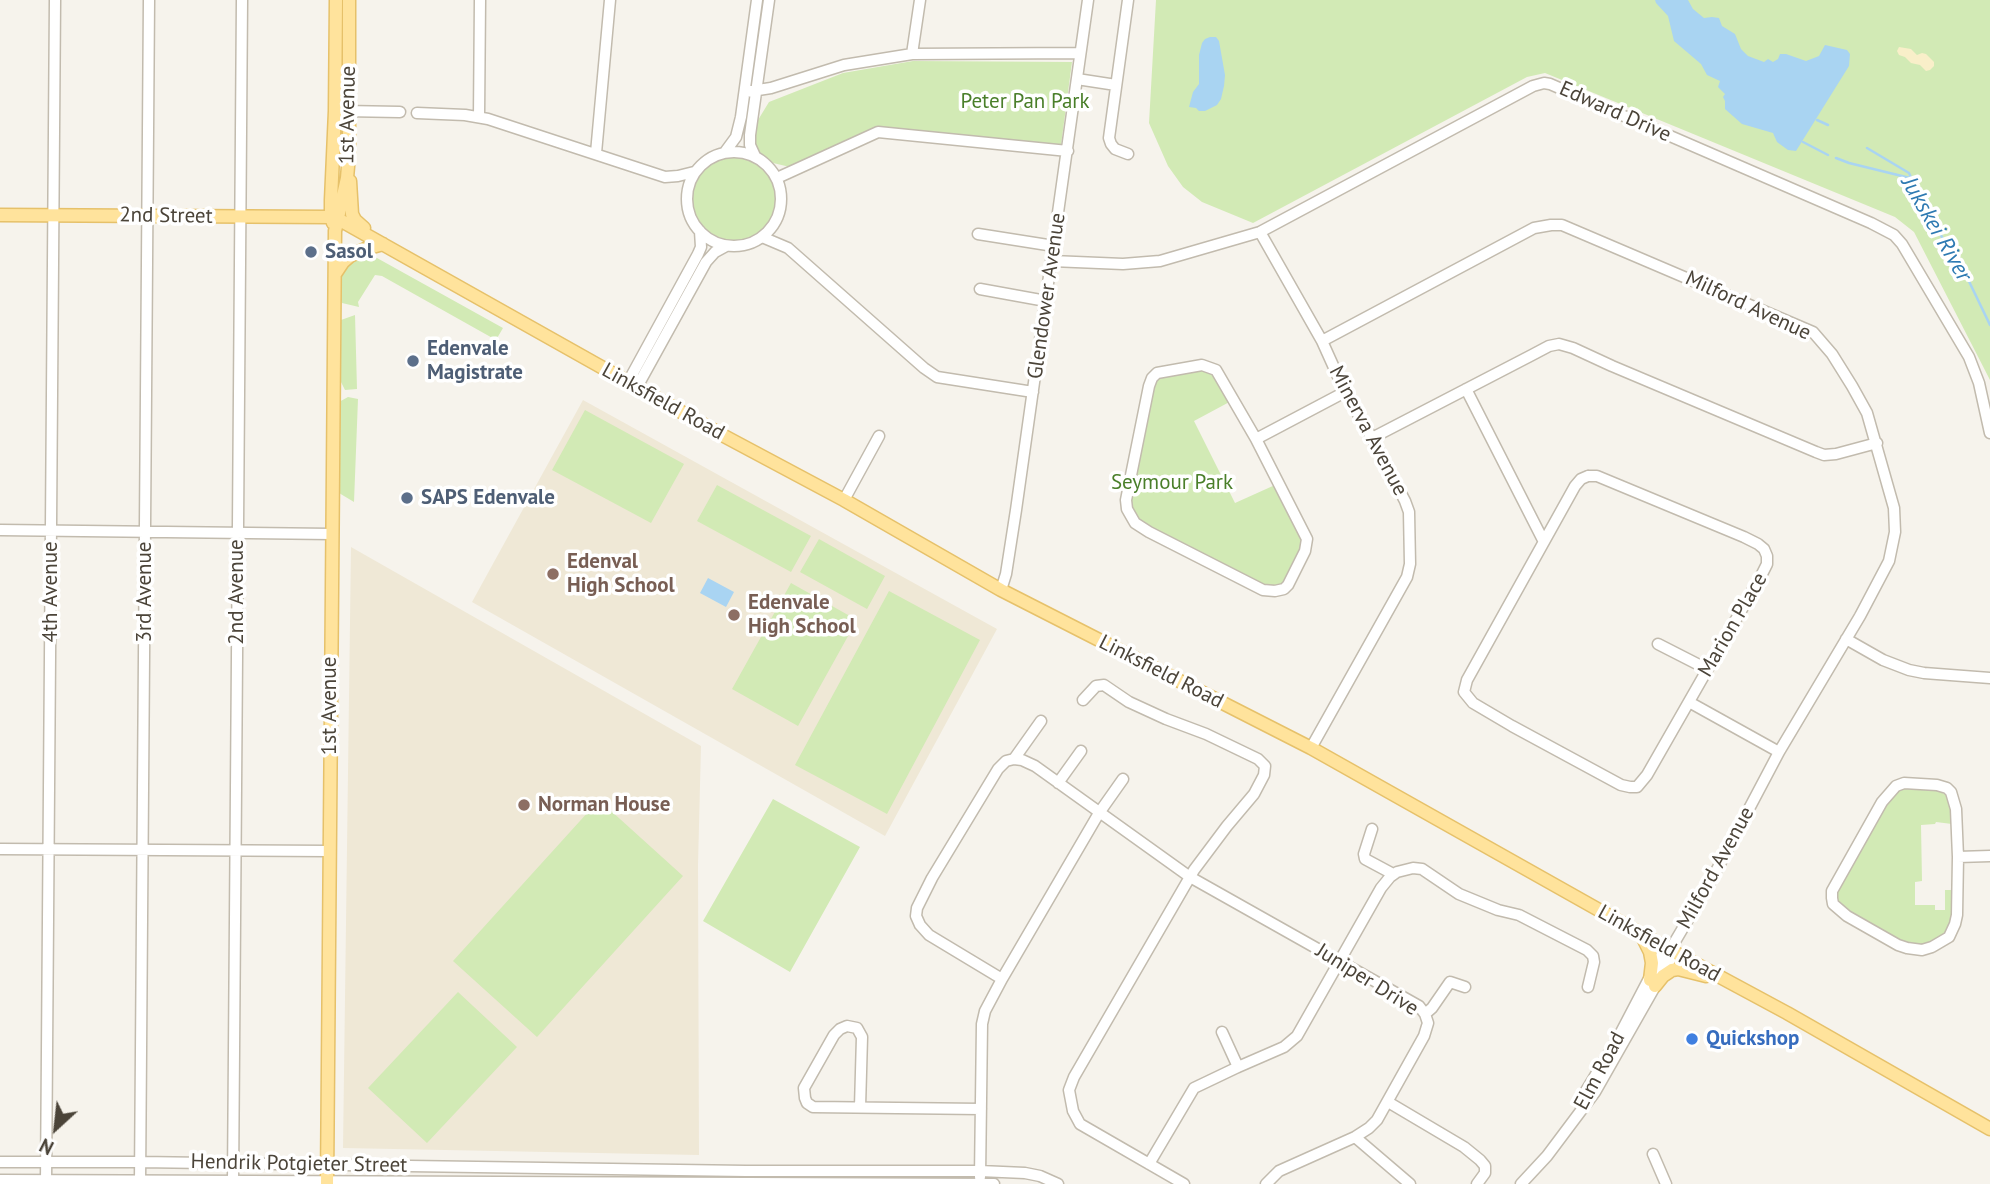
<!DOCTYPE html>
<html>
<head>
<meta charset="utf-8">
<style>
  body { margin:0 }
  #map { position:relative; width:1990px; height:1184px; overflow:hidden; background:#f6f3ec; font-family:"PT Sans",sans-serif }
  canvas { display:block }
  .north { position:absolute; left:21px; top:1093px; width:70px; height:70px; -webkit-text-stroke:5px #fff; paint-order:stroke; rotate:207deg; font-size:19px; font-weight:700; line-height:28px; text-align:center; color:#4b4439 }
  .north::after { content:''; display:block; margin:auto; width:24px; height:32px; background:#4b4439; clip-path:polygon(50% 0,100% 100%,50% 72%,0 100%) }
</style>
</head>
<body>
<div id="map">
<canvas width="1990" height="1184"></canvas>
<div class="north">N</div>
</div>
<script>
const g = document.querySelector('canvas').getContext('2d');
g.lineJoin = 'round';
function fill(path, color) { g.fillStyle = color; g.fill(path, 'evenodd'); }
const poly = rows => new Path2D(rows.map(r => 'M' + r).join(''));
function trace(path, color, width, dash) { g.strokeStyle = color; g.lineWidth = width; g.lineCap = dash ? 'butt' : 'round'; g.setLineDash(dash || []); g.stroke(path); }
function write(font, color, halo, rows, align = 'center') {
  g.font = font + ' "PT Sans",sans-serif'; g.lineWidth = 7; g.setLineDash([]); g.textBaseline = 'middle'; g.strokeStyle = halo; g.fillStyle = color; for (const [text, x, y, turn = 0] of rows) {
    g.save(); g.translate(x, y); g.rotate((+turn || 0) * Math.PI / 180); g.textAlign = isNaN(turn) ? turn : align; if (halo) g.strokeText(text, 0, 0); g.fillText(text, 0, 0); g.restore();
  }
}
fill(poly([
  [583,400,997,629,885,836,472,602],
  [351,547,701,746,698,865,699,1155,343,1148]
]), '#efe8d6');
fill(poly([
  [1156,0,1990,0,1990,380,1914,232,1895,217,1545,73,1527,77,1253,223,1202,202,1183,187,1168,166,1149,123],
  [913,61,1072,62,1061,145,879,129,790,167,773,163,756,150,753,139,758,120,769,102,843,73],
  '692 199a42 42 0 1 1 84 0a42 42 0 1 1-84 0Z',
  [361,252,377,258,503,328,496,340,382,276,375,275,358,302,359,307,342,303,339,292,341,267],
  [355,315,357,389,345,390,339,378,341,320],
  [1204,362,1235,399,1194,421,1235,503,1275,485,1304,539,1302,548,1282,587,1268,589,1131,516,1121,496,1145,384,1164,368],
  [348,397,358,399,354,502,339,493,339,402],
  [585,410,684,464,651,523,552,470],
  [717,485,811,536,791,572,697,521],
  [819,539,885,576,867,609,800,572],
  [791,583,857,620,798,726,732,689],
  [889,591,980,640,887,814,795,765],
  [1901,789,1937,790,1946,795,1951,802,1952,824,1936,822,1935,824,1921,825,1922,881,1915,882,1915,905,1935,905,1935,910,1945,910,1945,890,1953,890,1953,920,1947,933,1927,945,1905,943,1837,905,1836,894,1853,863,1888,800],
  [773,799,860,847,790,972,703,921],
  [599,800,683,876,537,1037,453,961],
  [458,992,517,1047,427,1143,368,1088]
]), '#d2eab5');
fill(poly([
  [1899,47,1911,49,1917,55,1922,53,1926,54,1934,62,1934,66,1930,70,1926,71,1920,65,1911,63,1905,57,1899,55,1897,51]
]), '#f9efc9');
fill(poly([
  [1655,0,1688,0,1693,9,1704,18,1712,17,1719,18,1722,26,1735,34,1741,49,1748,56,1764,62,1768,59,1773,62,1778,59,1780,54,1786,54,1806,61,1819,56,1825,45,1847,50,1850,54,1849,66,1796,151,1788,150,1777,142,1773,133,1742,124,1725,109,1725,101,1723,97,1725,94,1718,87,1720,81,1707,75,1701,64,1674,41,1668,16,1656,3],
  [1210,37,1216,37,1219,41,1225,75,1224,86,1221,99,1217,105,1205,111,1199,111,1196,108,1189,107,1193,92,1199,84,1199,55,1202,43,1205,39],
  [708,578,734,592,726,607,700,593]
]), '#a9d4f2');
trace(poly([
  [1817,120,1828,125],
  [1803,142,1828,155],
  [1867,148,1909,173,1929,217,1964,271,1990,325],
  [1836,158,1849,163,1910,178]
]), '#a9d4f2', 2.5);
const minor = poly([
  [1128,0,1109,138,1111,144,1115,149,1128,154],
  [912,54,920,0],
  [1077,79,1116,85],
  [745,92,771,88,844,65,912,54,1080,53],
  [344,111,400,112],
  [417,113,465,115,488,119,665,177,678,176,694,172],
  [479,117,480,0],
  '687 199a47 47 0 1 1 94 0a47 47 0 1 1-94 0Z',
  [725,152,736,137,741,117,757,0],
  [596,153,610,0],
  [755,156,750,145,750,135,769,0],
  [777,178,878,132,1068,151],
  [1260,232,1322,341,1345,392,1372,438,1405,501,1409,512,1410,564,1407,577,1311,748],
  [978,234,1054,246],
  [762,237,788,248,924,368,937,377,1033,392],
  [1052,261,1123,264,1160,261,1260,232,1533,86,1544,83,1550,84,1871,223,1894,235,1902,244,1969,357,1979,383,1990,433],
  [980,289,1046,301],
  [1322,341,1534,228,1551,225,1562,225,1813,332,1832,354,1852,386,1867,413,1894,508,1895,532,1889,561,1860,616,1779,752,1713,877,1670,950],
  [628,382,698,254,701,247,700,231],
  [637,387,706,262,715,252,726,246],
  [1466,389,1544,542],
  [1372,438,1532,355,1549,346,1559,344,1573,348,1612,366,1816,452,1824,455,1836,454,1877,443],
  [1256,439,1216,370,1202,365,1157,373,1152,378,1149,386,1126,500,1127,509,1135,523,1149,532,1263,590,1275,591,1284,589,1288,585,1305,551,1307,539,1256,439,1345,392],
  [1588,476,1597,476,1744,537,1758,544,1764,549,1767,556,1767,564,1762,574,1647,775,1637,787,1630,787,1621,785,1512,726,1473,703,1464,692,1467,680,1575,486,1581,479,1588,476],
  [844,500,879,436],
  [0,530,332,534],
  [1001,590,1006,574,1016,510,1088,0],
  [1846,639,1883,660,1909,670,1924,673,1990,678],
  [1658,644,1707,669],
  [1083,700,1096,686,1104,685,1129,702,1166,719,1206,734,1258,759,1265,766,1264,775,1254,794,1227,826,1194,870,1074,1077,1069,1090,1073,1111,1080,1124,1184,1184],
  [1689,702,1779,752],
  [1014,759,1041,721],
  [1058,783,1081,751],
  [1904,783,1937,785,1947,788,1951,792,1956,809,1958,857,1957,915,1955,924,1949,937,1932,947,1922,950,1907,948,1898,945,1847,916,1833,904,1832,898,1832,891,1882,802,1896,786,1904,783],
  [1372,829,1364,854,1365,859,1393,874],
  [0,849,329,851],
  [1958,857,1990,856],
  [1002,979,929,935,920,925,916,916,917,908,932,878,998,769,1006,761,1014,759,1022,760,1035,766,1190,877,1419,1006,1425,1014,1428,1023,1424,1036,1377,1120,1369,1128,1355,1137,1279,1171,1266,1184],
  [1425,1014,1432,1008,1450,982,1465,987],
  [1222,1032,1238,1067],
  [1388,1102,1464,1147,1480,1160,1485,1166,1485,1173,1477,1184],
  [1581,1106,1584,1094,1618,1038,1665,948],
  [860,1107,862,1037,857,1028,847,1026,840,1029,834,1035,804,1088,805,1098,807,1103,813,1107,981,1109],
  [1355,1137,1410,1184],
  [1653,1154,1666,1184],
  [0,1162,140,1162,746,1171,980,1171,1025,1173,1040,1176,1058,1184],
  [1149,1164,1194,1088,1238,1067,1284,1047,1297,1036,1381,888,1390,877,1397,872,1413,868,1422,869,1459,894,1498,910,1519,915,1587,950,1593,956,1594,962,1588,987],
  [980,1177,982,1024,985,1011,1002,979,1099,813,1123,779],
  [0,1180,994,1184],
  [46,1184,55,0],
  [140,1184,149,0],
  [233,1184,242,0],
  [1521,1184,1547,1156,1595,1092,1674,953]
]);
const major = poly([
  [350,181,352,214,355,220,364,228],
  [0,215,331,217,338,219,724,436,844,500,1001,590,1311,748,1670,950,1787,1013,1990,1129],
  [333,223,331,217,331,200,335,111,336,0],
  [335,274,343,262,350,256,365,249,383,244],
  [1641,934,1650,952,1652,963,1650,980],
  [1655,986,1663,976,1672,970,1678,969,1706,976],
  [327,1184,335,231,347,178,349,155,349,0]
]);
trace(minor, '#c2bbae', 13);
trace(major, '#e6c16a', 15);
trace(minor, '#fff', 10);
trace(major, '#ffe39c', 12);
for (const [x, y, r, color] of [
  [311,252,7,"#5c6f8a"],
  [413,361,7,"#5c6f8a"],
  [407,498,7,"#5c6f8a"],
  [553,574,7,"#8d6e63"],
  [734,615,7,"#8d6e63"],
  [524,805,7,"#8d6e63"],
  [1692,1039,7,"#3f7fe0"]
]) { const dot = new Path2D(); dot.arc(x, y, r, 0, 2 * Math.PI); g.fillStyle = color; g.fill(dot); trace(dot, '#fff', 2.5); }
write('21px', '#4a7f2a', '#fff', [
  ["Peter Pan Park",1025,102],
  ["Seymour Park",1172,483]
]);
write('21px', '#4b4439', '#fff', [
  ["Edward Drive",1615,112,24],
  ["1st Avenue",348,115,-89],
  ["2nd Street",166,216,1],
  ["Glendower Avenue",1047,296,-82],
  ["Milford Avenue",1748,306,25],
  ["Linksfield Road",663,402,29],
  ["Minerva Avenue",1368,431,62],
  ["4th Avenue",51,592,-90],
  ["3rd Avenue",145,592,-90],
  ["2nd Avenue",237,592,-90],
  ["Marion Place",1733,625,-60],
  ["Linksfield Road",1161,672,27],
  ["1st Avenue",330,706,-90],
  ["Milford Avenue",1716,868,-61],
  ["Linksfield Road",1659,944,29],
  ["Juniper Drive",1367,980,32],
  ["Elm Road",1600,1071,-62],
  ["Hendrik Potgieter Street",299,1164,1]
]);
write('bold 21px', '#4e5e75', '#fff', [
  ["Sasol",325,252],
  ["Edenvale",427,349],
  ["Magistrate",427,373],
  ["SAPS Edenvale",421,498]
], 'left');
write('bold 21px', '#785e54', '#fff', [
  ["Edenval",567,562],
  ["High School",567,586],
  ["Edenvale",748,603],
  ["High School",748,627],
  ["Norman House",538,805]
], 'left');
write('bold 21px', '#366cbe', '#fff', [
  ["Quickshop",1706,1039]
], 'left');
write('italic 23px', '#2e7ab2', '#fff', [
  ["Jukskei River",1936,229,60]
]);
</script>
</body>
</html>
